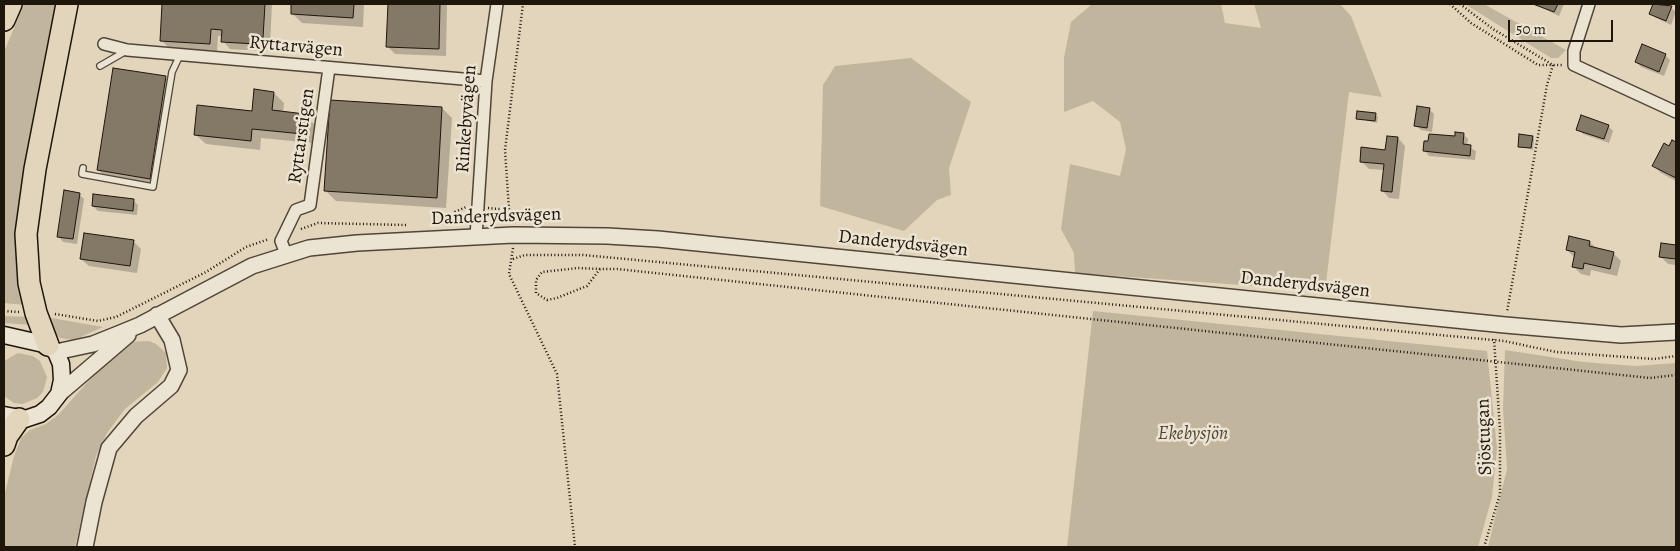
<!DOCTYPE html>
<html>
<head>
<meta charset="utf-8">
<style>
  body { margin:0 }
  #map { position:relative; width:1680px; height:551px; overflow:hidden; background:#e2d5bb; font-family:Alegreya,serif }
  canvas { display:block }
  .frame { position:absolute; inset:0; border:5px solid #1f160b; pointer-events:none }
  .scale { position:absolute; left:1508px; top:20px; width:105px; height:22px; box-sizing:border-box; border:2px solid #1f160b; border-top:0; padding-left:6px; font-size:15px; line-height:18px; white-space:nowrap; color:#1f160b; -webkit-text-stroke:4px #ece4d3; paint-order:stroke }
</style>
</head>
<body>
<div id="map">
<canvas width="1680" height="551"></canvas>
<div class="frame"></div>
<div class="scale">50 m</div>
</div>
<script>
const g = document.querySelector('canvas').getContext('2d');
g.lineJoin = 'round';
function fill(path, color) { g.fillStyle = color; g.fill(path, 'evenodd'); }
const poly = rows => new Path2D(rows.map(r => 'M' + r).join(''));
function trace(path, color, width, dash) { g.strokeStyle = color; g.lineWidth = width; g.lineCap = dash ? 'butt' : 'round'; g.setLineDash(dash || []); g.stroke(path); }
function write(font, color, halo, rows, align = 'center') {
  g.font = font + ' Alegreya,serif'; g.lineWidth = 5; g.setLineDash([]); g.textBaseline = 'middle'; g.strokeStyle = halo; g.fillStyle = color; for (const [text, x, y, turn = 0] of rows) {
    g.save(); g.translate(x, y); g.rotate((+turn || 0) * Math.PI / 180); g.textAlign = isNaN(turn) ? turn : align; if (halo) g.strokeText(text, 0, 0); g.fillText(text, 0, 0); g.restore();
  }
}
fill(poly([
  [24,4,57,4,25,175,25,305,4,303,4,52],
  [1092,4,1221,4,1225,23,1261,28,1254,4,1340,4,1351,16,1382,97,1349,92,1325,291,1075,273,1074,253,1061,229,1070,164,1120,176,1126,149,1120,122,1093,101,1064,112,1064,58,1071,22],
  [1465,4,1484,4,1566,50,1558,58,1551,58],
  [911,58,971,102,949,168,951,195,937,200,904,231,820,206,823,85,835,66],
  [1093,311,1487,351,1497,448,1492,497,1478,547,1067,547],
  [4,316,29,317,32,325,4,323],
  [46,317,103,327,74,340,60,338,52,330],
  [149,341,156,344,166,353,167,368,158,382,125,409,107,433,96,456,75,547,4,547,4,497,14,456,21,438,30,430,46,424,59,414,109,358,128,342],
  [1505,350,1583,362,1636,366,1676,363,1676,547,1488,547,1507,469,1503,409],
  [18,353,33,356,40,361,47,377,43,392,37,398,23,404,14,403,4,396,4,361]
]), '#c1b59d');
fill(poly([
  [163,4,272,4,270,44,265,40,264,51,230,49,223,41,223,36,218,36,217,51,169,48,161,40],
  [293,4,364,4,363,27,302,23,292,13],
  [389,4,447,4,446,56,395,54,388,47],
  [1534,4,1564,4,1559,16],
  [1655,4,1670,4,1669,6,1676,12,1671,25,1656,18,1651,14],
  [1665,55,1670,60,1664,76,1641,67,1636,62],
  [165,77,173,85,157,185,106,177,98,170],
  [274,93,284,103,283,113,305,115,315,125,313,143,261,138,260,150,206,144,196,135,253,112],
  [442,108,452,118,446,208,336,201,326,191],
  [1429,109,1434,114,1432,132,1421,130,1416,126],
  [1376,115,1378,117,1377,123,1357,118],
  [1608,126,1613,131,1609,143,1583,134,1578,129],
  [1463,134,1468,139,1467,146,1476,151,1475,160,1429,156,1425,151],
  [1532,137,1534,139,1533,150,1519,146],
  [1398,138,1405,146,1399,199,1389,198,1382,190,1384,170,1369,169,1361,161,1386,151],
  [1672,141,1676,143,1676,181,1661,173,1654,166],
  [79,194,84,199,77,244,63,242,59,237],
  [133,200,138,205,137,215,98,211,93,206],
  [133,241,141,249,137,273,89,266,81,259],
  [1590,242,1597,249,1613,253,1621,261,1617,276,1591,270,1590,276,1581,274,1573,266,1575,258,1567,250],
  [1662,245,1676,246,1676,265,1668,264,1661,257]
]), '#0003');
const building = poly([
  [162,4,265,4,263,38,258,34,257,44,221,42,222,30,211,29,210,44,160,41,162,4],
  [291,4,354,4,353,18,291,14,291,4],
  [388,4,440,4,439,49,386,47,388,4],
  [1533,4,1558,4,1554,12,1533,4],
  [1653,4,1672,6,1666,21,1649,14,1653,4],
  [1642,44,1666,54,1659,72,1635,62,1642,44],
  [113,68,166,76,150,179,97,170,113,68],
  [254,89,274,92,272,110,305,114,303,134,252,129,251,141,194,135,197,105,252,111,254,89],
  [330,100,442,107,437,198,324,191,330,100],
  [1417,106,1430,108,1427,128,1414,126,1417,106],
  [1357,111,1376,113,1375,121,1356,119,1357,111],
  [1581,115,1609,125,1604,139,1576,130,1581,115],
  [1455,132,1464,133,1463,144,1471,145,1470,156,1423,151,1424,141,1428,141,1429,134,1455,136,1455,132],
  [1519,134,1533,136,1531,148,1518,147,1519,134],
  [1387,136,1398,137,1392,192,1381,191,1384,164,1360,162,1361,147,1385,150,1387,136],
  [1672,140,1676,142,1676,178,1652,166,1664,143,1669,146,1672,140],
  [64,190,80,193,73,239,57,237,64,190],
  [93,194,134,199,133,211,92,206,93,194],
  [84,233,134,240,130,266,80,259,84,233],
  [1569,236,1590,241,1589,246,1614,252,1610,269,1584,263,1583,269,1572,267,1575,252,1566,250,1569,236],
  [1661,243,1676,245,1676,259,1659,257,1661,243]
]);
fill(building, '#847967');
trace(building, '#1f160b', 1);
const service = poly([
  [100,66,126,51],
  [83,168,82,174,153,187,172,72,180,55]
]);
const minor = poly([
  [1589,4,1574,51,1574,65,1676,112],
  [104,44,127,50,486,81],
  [476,237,486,81,497,4],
  [286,254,281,241,296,210,310,205,329,68]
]);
const tertiary = poly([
  [56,352,93,344,118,334,140,325,252,266,309,248,357,243,513,235,607,236,658,239,1505,325,1621,335,1676,332],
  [59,394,128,335],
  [85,547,94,502,109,448,136,416,171,386,179,370,172,340,157,315]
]);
const secondary = poly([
  [4,335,48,345,56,352,61,364,62,380,59,394,49,407,40,414,25,419,4,415]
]);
const motorway = poly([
  [4,20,11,4],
  [48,345,36,313,29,283,26,234,35,169,67,4],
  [4,445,7,436,19,419]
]);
trace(service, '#504637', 8);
trace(minor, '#504637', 14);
trace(tertiary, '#504637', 18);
trace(secondary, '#1f160b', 19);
trace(motorway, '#1f160b', 24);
trace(poly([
  [1450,4,1471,23,1538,65,1553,65,1547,85,1507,312],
  [1460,4,1493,29,1553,65,1563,65],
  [488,208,509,210],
  [513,222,513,216,509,210,505,150,523,4],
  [442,223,446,222,455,212,466,207],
  [301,229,318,223,407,225],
  [513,248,509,274,557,374,575,547],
  [513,259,525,255,583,255,1504,341,1556,352,1654,359,1676,356],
  [600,269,587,286,557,298,547,300,536,293,536,280,542,272,578,268,600,269,617,269,1650,378,1676,375],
  [4,311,20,312],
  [55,314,98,321,116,317,206,272,246,247,269,239],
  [1484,547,1500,494,1500,430,1494,339]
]), '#1f160b', 2.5, [1, 2.5]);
trace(service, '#ece4d3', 5.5);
trace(minor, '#ece4d3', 11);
trace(tertiary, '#ece4d3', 15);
trace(secondary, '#ece4d3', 16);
trace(motorway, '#e2d5bb', 21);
write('19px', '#1f160b', '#ece4d3', [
  ["Ryttarvägen",296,47,5],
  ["Rinkebyvägen",467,119,-86],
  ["Ryttarstigen",302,136,-82],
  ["Danderydsvägen",496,217,-2],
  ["Danderydsvägen",903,244,6],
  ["Danderydsvägen",1305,285,6],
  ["Sjöstugan",1485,437,-92]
]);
write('italic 19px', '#504637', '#ece4d3', [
  ["Ekebysjön",1193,434]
]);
</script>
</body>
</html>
